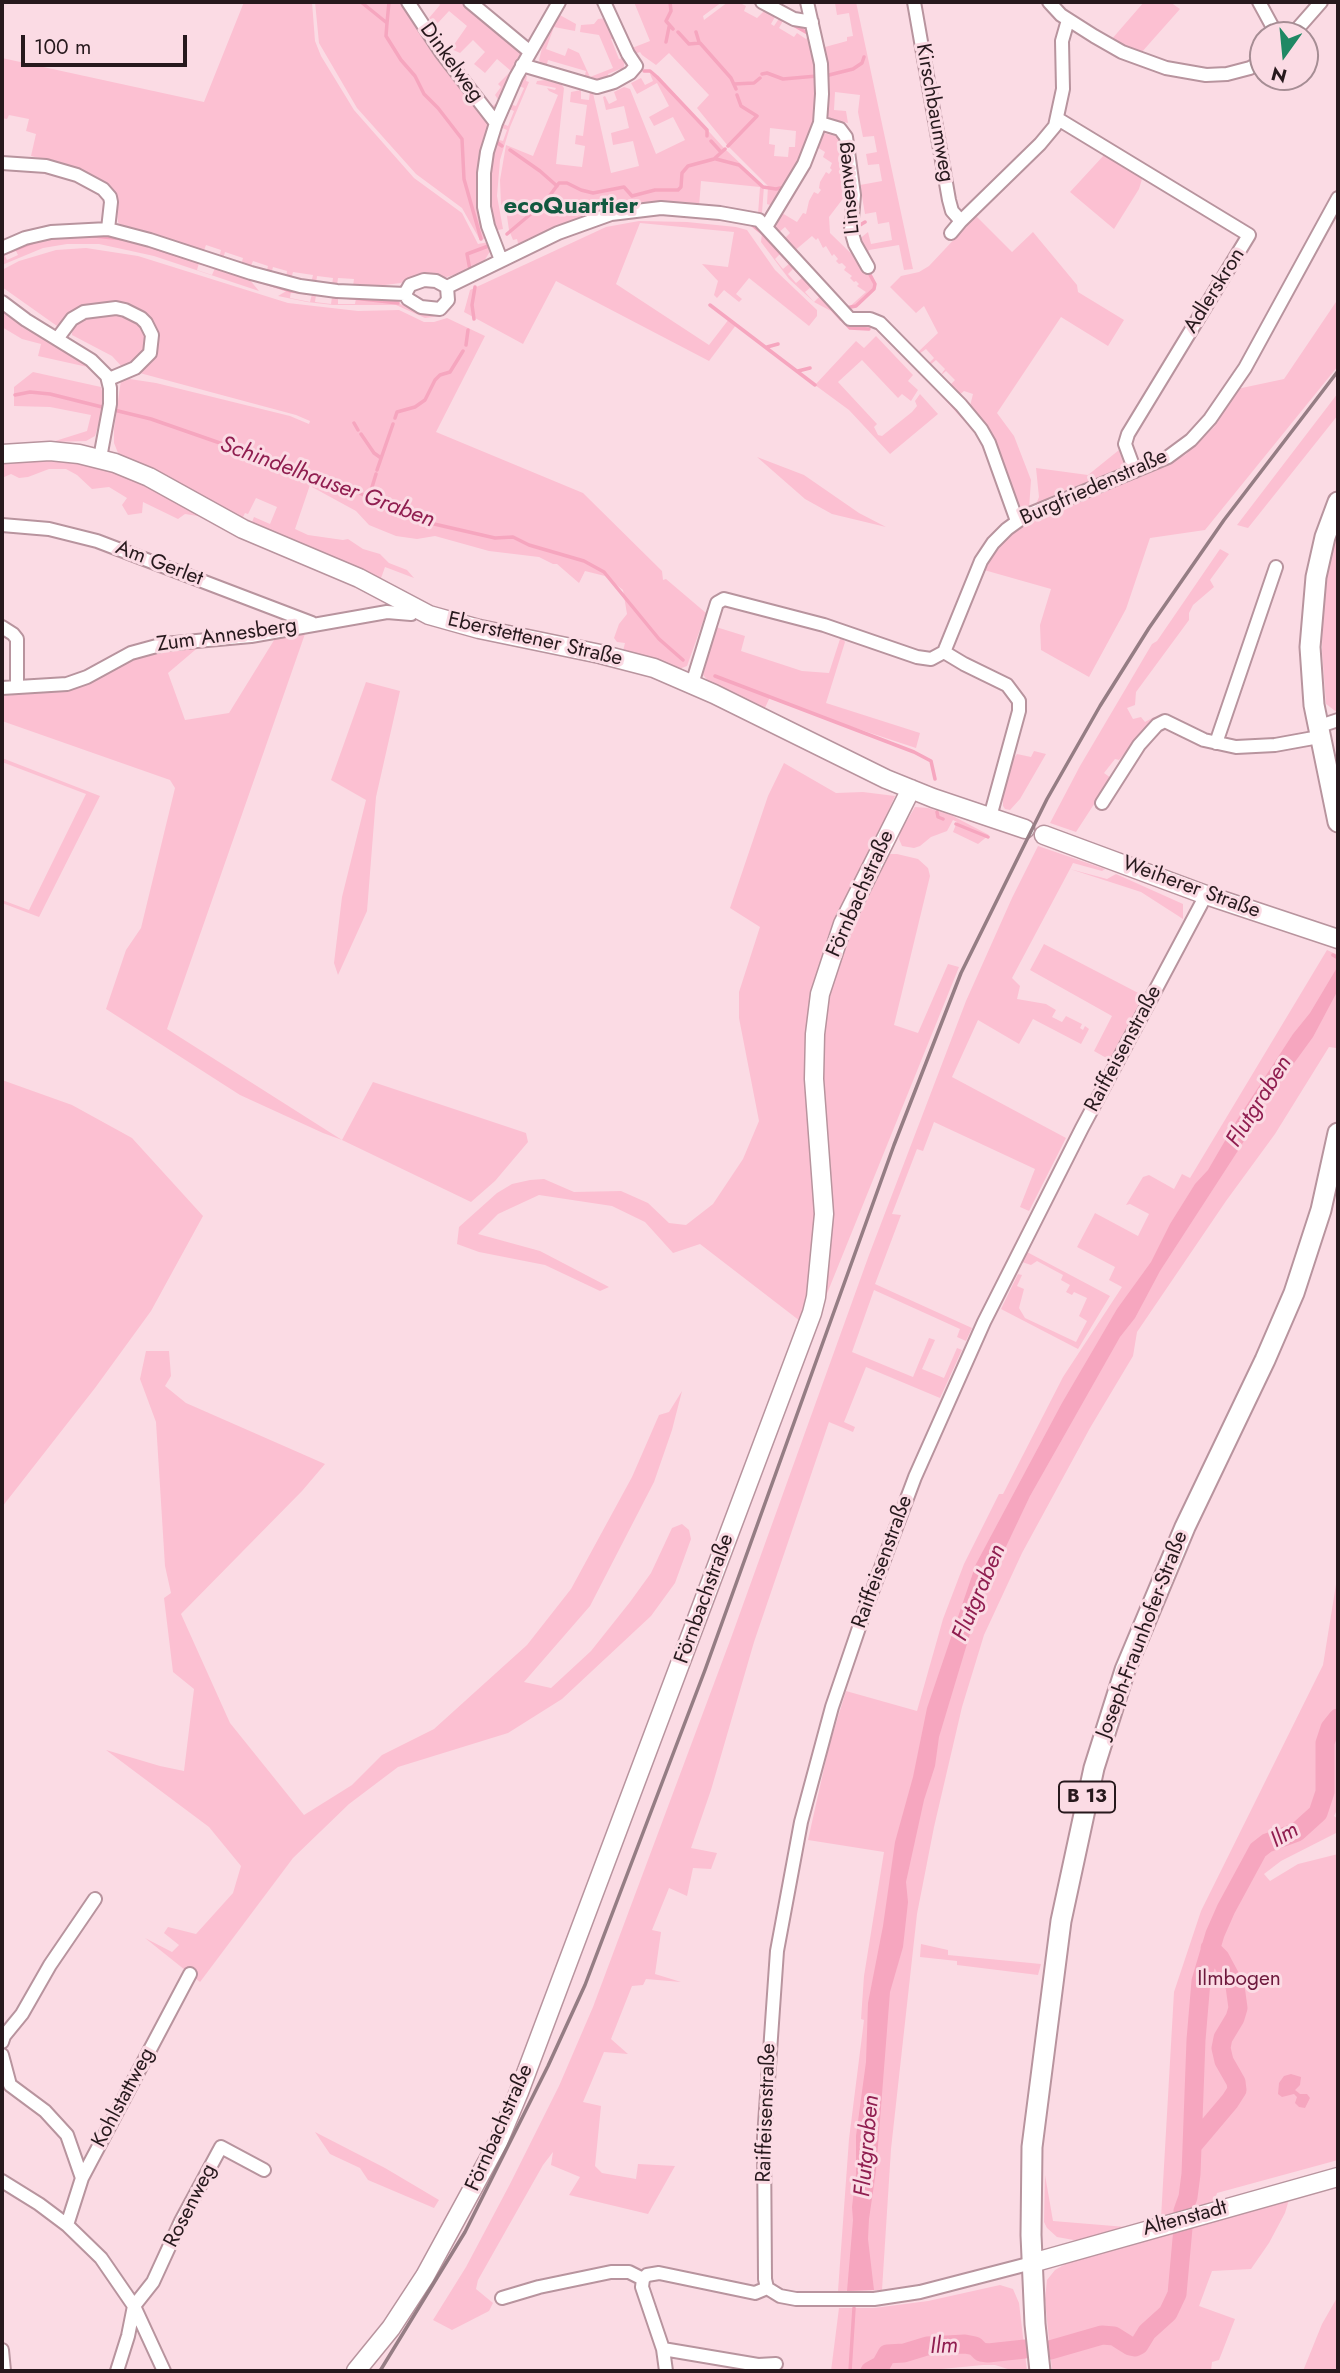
<!DOCTYPE html>
<html>
<head>
<meta charset="utf-8">
<style>
  body { margin:0 }
  #map { position:relative; width:1340px; height:2373px; overflow:hidden; background:#fbdbe4; font-family:Jost,sans-serif }
  canvas { display:block }
  .frame { position:absolute; inset:0; border:4px solid #27191d; pointer-events:none }
  .north { position:absolute; left:1249px; top:21px; width:70px; height:70px; box-sizing:border-box; background:#fbdbe4; border:2px solid #a68d94; border-radius:50%; rotate:195deg; font-size:19px; font-weight:700; line-height:28px; text-align:center; color:#27191d }
  .north::after { content:''; display:block; margin:auto; width:24px; height:32px; background:#1f8864; clip-path:polygon(50% 0,100% 100%,50% 72%,0 100%) }
  .scale { position:absolute; left:21px; top:35px; width:166px; height:32px; box-sizing:border-box; border:4px solid #27191d; border-top:0; padding-left:9px; font-size:21px; line-height:24px; white-space:nowrap; color:#27191d; -webkit-text-stroke:5px #fbdbe4; paint-order:stroke }
</style>
</head>
<body>
<div id="map">
<canvas width="1340" height="2373"></canvas>
<div class="frame"></div>
<div class="north">N</div>
<div class="scale">100 m</div>
</div>
<script>
const g = document.querySelector('canvas').getContext('2d');
g.lineJoin = 'round';
function fill(path, color) { g.fillStyle = color; g.fill(path, 'evenodd'); }
const poly = rows => new Path2D(rows.map(r => 'M' + r).join(''));
function trace(path, color, width, dash) { g.strokeStyle = color; g.lineWidth = width; g.lineCap = dash ? 'butt' : 'round'; g.setLineDash(dash || []); g.stroke(path); }
function write(font, color, halo, rows, align = 'center') {
  g.font = font + ' Jost,sans-serif'; g.lineWidth = 6; g.setLineDash([]); g.textBaseline = 'middle'; g.strokeStyle = halo; g.fillStyle = color; for (const [text, x, y, turn = 0] of rows) {
    g.save(); g.translate(x, y); g.rotate((+turn || 0) * Math.PI / 180); g.textAlign = isNaN(turn) ? turn : align; if (halo) g.strokeText(text, 0, 0); g.fillText(text, 0, 0); g.restore();
  }
}
fill(poly([
  [244,2,312,2,315,41,321,56,354,110,414,178,462,213,478,244,489,242,492,248,483,263,473,269,447,277,441,278,432,274,401,283,369,287,353,286,354,279,338,278,337,285,332,285,333,278,317,276,316,283,311,283,313,275,293,272,291,279,286,278,287,271,273,267,271,274,266,273,268,266,253,261,250,268,241,265,243,258,225,252,223,259,219,258,221,250,206,245,203,253,123,227,118,222,116,200,106,184,72,167,31,156,36,134,26,131,29,119,9,115,7,119,2,118,2,58,204,102],
  [315,2,402,2,488,123,486,238,480,240,462,208,416,174,357,108,319,43],
  [438,2,464,2,522,51,524,54,494,111,490,108,499,101,495,95,501,87,498,84,511,71,497,59,485,73,479,68,474,64,485,52,473,40,460,53,451,49,467,26,449,11,437,24,429,18,440,5],
  [634,2,722,2,703,16,704,20,728,2,738,2,746,6,744,11,757,18,766,9,776,15,771,24,774,26,780,17,784,19,779,28,794,37,797,33,806,39,809,34,816,67,816,117,806,149,769,214,770,205,767,204,768,186,728,146,697,108,709,95,669,53,656,65,642,55,640,52,634,54,632,48,650,41],
  [770,128,796,131,795,147,789,147,788,157,774,156,775,145,769,144],
  [837,2,856,2,913,269,904,270,899,245,869,250,867,254,858,240,868,232,871,244,892,240,889,222,878,224,876,212,865,214,860,185,882,181,879,164,868,165,866,154,877,152,874,136,863,137,858,112,860,95,835,92,834,110,846,111,848,123,831,120,826,113,829,87,819,32,825,47,847,41,847,37,853,36,849,13,837,15,835,3],
  [1144,2,1170,2,1180,9,1141,53,1111,40],
  [558,14,576,24,575,31,554,27,546,49,565,56,568,48,579,53,590,77,613,68,599,35,580,32,581,25,594,24,598,19,606,18,615,39,611,39,619,59,624,58,625,60,623,71,620,69,608,74,609,79,601,82,584,79,586,71,548,60,546,68,541,64,539,60,542,48],
  [650,74,660,78,723,147,764,186,762,213,758,214,760,187,701,181,699,207,600,212,564,224,519,247,517,239,513,240,509,230,505,203,501,205,500,180,506,145,533,156,558,95,549,91,547,88,555,90,556,88,536,84,537,81,545,80,561,84,564,88,556,164,582,167,585,146,575,144,576,135,583,136,587,105,570,102,571,92,581,90,581,99,589,100,590,91,593,93,611,173,639,166,633,141,613,145,611,133,629,128,624,106,606,110,603,97,605,96,609,104,617,100,614,92,624,87,630,89,656,154,685,140,673,117,654,126,649,117,669,106,657,83,637,94,631,83,641,78,645,85,653,81],
  [523,75,527,76,526,81,529,82,510,127,500,160,497,196,503,229,493,231,489,207,489,172,496,139,503,141,507,130,500,127,501,123,508,126,514,111,507,108,509,104,516,106,524,88,517,85],
  [823,133,840,137,845,180,845,196,829,217,830,233,866,268,875,284,872,291,850,309,847,309,866,292,857,286,859,284,856,281,854,282,850,278,852,276,844,270,846,267,842,263,839,264,836,261,838,259,834,254,832,256,826,246,823,248,818,238,816,240,812,236,793,252,783,240,790,233,785,227,777,234,775,229,782,213,797,222,803,213,806,214,809,201,814,192,818,194,821,190,819,188,820,182,826,172,829,174,832,170,830,168,832,163,823,157,825,152,817,147],
  [1105,154,1141,176,1142,179,1139,189,1114,229,1070,192],
  [976,216,1012,252,1033,232,1077,285,1078,292,1124,320,1108,346,1061,317,997,413,1014,436,1031,480,1029,509,1019,506,1015,500,998,449,972,410,970,406,973,394,964,391,958,396,949,386,955,380,946,371,940,376,945,369,936,360,930,365,928,364,934,358,926,349,919,354,918,352,938,333,924,306,916,313,890,287,901,276,919,272,929,266],
  [639,221,687,222,736,227,747,230,775,270,817,310,817,316,809,326,749,278,736,294,742,299,739,302,724,290,717,298,714,295,718,281,702,264,728,267,734,232,640,223,616,284,709,345,729,319,736,325,709,361,556,281,523,344,464,312,470,290,606,227],
  [762,233,781,253,775,259,783,269,790,263,794,268,788,274,796,283,803,277,811,287,805,292,814,302,820,296,844,321,840,321,831,311,814,302,789,279,761,242],
  [69,236,110,237,146,245,199,263,197,270,212,275,215,268,249,279,259,291,154,256,99,244,67,244,43,248,2,265,2,255,4,254,7,260,18,255,15,249,40,240],
  [86,248,138,256,288,303,358,311,399,310,424,322,434,322,447,318,485,336,436,432,583,493,662,571,663,580,666,579,706,613,687,666,674,671,623,651,625,643,617,642,614,638,619,624,627,614,623,590,605,576,585,571,579,583,557,564,553,564,539,557,489,551,435,536,417,539,396,536,369,525,356,511,312,487,311,482,295,529,308,535,343,540,348,539,363,549,380,554,389,563,407,570,414,578,385,567,380,581,251,525,254,517,270,524,277,507,256,498,248,514,245,513,241,521,118,453,114,443,114,429,121,380,123,378,156,383,290,416,309,424,310,421,296,415,136,372,149,362,154,355,136,310,73,314,57,326,2,287,2,270,19,261,56,250],
  [288,290,291,291,290,298,310,302,312,294,316,295,315,302,331,304,332,297,338,298,338,304,355,304,356,298,393,302,411,307,423,314,441,316,425,318,396,305,333,305,307,302,278,296],
  [1338,299,1338,366,1205,530,1150,538,1126,609,1089,677,1041,650,1040,625,1051,589,984,570,1006,538,1020,526,1038,517,1085,500,1185,455,1214,427,1237,389,1284,379],
  [2,310,15,320,92,368,38,356,41,344,22,339,2,327],
  [99,313,122,314,142,325,147,336,143,357,124,369,112,356,72,335,72,332,77,322],
  [876,336,913,375,908,381,918,390,911,401,902,394,898,398,862,360,838,382,877,424,874,427,878,435,882,436,912,412,917,406,915,401,920,394,938,414,890,454,849,410,815,385,856,341,864,348],
  [33,372,101,387,105,403,95,436,86,441,52,442,87,431,91,415,50,407,14,406,14,387],
  [1338,393,1338,415,1248,528,1237,525],
  [1119,450,1127,473,1035,507,1039,497,1036,468,1088,475],
  [757,457,804,475,859,513,886,527,832,514,805,499],
  [2,459,85,460,141,480,211,518,185,514,178,519,143,502,142,513,128,515,122,505,127,498,109,487,92,489,77,475,66,469,49,469,28,477,19,478,11,474,2,478],
  [1338,529,1338,713,1326,704,1322,651,1323,593,1330,553],
  [1220,549,1229,554,1210,580,1214,587,1193,605,1189,613,1189,620,1136,692,1135,705,1127,708,1133,719,1141,717,1145,722,1154,717,1159,720,1141,735,1119,760,1115,759,1104,773,1111,778,1076,832,1050,823,1080,766,1152,644,1157,641],
  [716,627,745,636,741,651,802,671,829,673,841,636,845,642,826,703,920,733,916,748,834,721,770,697,764,710,711,684,703,675],
  [306,631,167,1029,342,1140,373,1082,526,1133,528,1142,495,1181,471,1202,342,1140,323,1133,240,1095,106,1009,126,950,141,928,175,788,170,780,2,721,2,696,68,690,112,667,146,653,201,645,168,673,185,720,229,713,276,637],
  [366,682,400,691,376,797,367,911,338,975,334,963,342,897,366,800,331,780],
  [1034,751,1046,754,1020,799,1010,810,1005,809,1003,806,1003,791,1009,764,1017,754,1031,757],
  [2,758,100,796,39,917,2,903,2,900,29,910,86,794,2,762],
  [784,763,836,793,863,792,895,796,823,961,818,1221,806,1307,800,1321,700,1244,673,1253,645,1222,612,1206,539,1195,498,1214,478,1234,540,1251,609,1287,600,1291,545,1265,479,1252,457,1244,459,1227,497,1193,512,1184,530,1180,544,1179,574,1192,621,1191,648,1203,669,1223,686,1225,713,1204,743,1159,759,1121,739,1018,739,992,760,927,730,908,768,796],
  [915,807,928,808,951,815,989,835,978,844,953,832,957,822,953,820,947,831,931,837,920,846,914,848,902,846,899,839,900,832],
  [1038,846,1105,869,1102,871,1073,863,1070,869,1107,879,1116,874,1183,904,1183,919,1141,892,1070,869,1012,978,1020,986,1017,999,1046,1004,1056,1010,1052,1017,1062,1022,1066,1016,1082,1024,1080,1028,1083,1030,1085,1026,1089,1029,1081,1044,1033,1019,1019,1044,978,1020,952,1077,1066,1138,1029,1211,1020,1207,1035,1169,934,1122,923,1151,917,1149,892,1214,901,1215,875,1284,972,1328,966,1341,957,1337,960,1329,874,1290,852,1352,913,1377,929,1338,935,1340,922,1369,944,1378,957,1348,962,1350,940,1398,866,1367,844,1422,855,1427,853,1432,829,1422,754,1642,711,1790,691,1848,717,1853,711,1869,693,1868,687,1896,669,1888,652,1930,661,1932,655,1974,681,1982,646,1979,643,1985,632,1986,611,2039,628,2054,604,2052,583,2102,601,2106,595,2166,602,2173,636,2179,638,2164,675,2166,648,2214,569,2195,580,2177,551,2165,553,2152,543,2165,478,2280,476,2289,493,2303,489,2311,452,2330,433,2320,466,2267,510,2184,559,2086,593,2007,731,1638,869,1255,966,1001,1012,898],
  [888,854,897,854,918,859,928,868,930,876,894,1025,918,1033,948,964,959,967,822,1306,831,1212,830,1182,818,1083,825,1003,844,934],
  [1044,944,1144,996,1110,1060,1094,1051,1112,1016,1030,970],
  [1327,950,1338,955,1336,1048,1329,1047,1275,1134,1226,1201,1137,1332,1133,1356,1090,1428,1022,1553,984,1635,962,1707,934,1827,917,1914,891,2149,882,2290,838,2291,849,2139,864,2020,861,2019,864,1976,884,1852,808,1840,829,1746,846,1691,917,1711,943,1619,964,1564,999,1494,1003,1494,1063,1377,1122,1287,1109,1280,1115,1267,1077,1247,1093,1217,1095,1213,1138,1236,1149,1214,1130,1204,1126,1205,1143,1177,1149,1175,1174,1189,1182,1174,1190,1178],
  [2,1080,72,1105,132,1138,203,1216,151,1311,95,1388,2,1507],
  [1027,1252,1110,1296,1078,1349,1001,1309,1018,1274,1022,1275,1017,1286,1024,1289,1019,1308,1025,1318,1076,1342,1087,1321,1079,1316,1087,1298,1074,1292,1072,1295,1066,1292,1070,1285,1061,1280,1063,1275,1037,1261,1031,1265,1022,1262],
  [146,1351,169,1351,171,1376,165,1386,186,1403,325,1464,302,1491,181,1614,230,1723,304,1815,352,1785,382,1755,434,1729,527,1645,571,1589,632,1477,659,1415,669,1412,682,1391,672,1430,654,1482,590,1606,524,1682,551,1688,591,1651,630,1602,651,1573,672,1528,682,1524,689,1530,691,1539,675,1583,651,1616,562,1699,508,1733,398,1767,349,1804,293,1858,200,1982,145,1938,172,1952,179,1945,164,1933,168,1927,196,1934,233,1893,241,1866,209,1827,106,1750,160,1766,184,1771,194,1689,173,1672,164,1598,171,1593,165,1566,156,1422,140,1379],
  [1338,1572,1338,1808,1334,1816,1338,1819,1338,1832,1281,1861,1264,1874,1270,1881,1298,1864,1338,1854,1338,2160,1217,2193,1214,2202,1161,2218,1174,1992,1201,1911,1323,1665],
  [921,1944,948,1950,948,1955,1041,1964,1038,1975,957,1965,957,1961,920,1957],
  [315,2132,385,2168,439,2200,434,2208,368,2180,360,2168,330,2154],
  [1045,2175,1053,2221,1126,2227,1079,2241,1057,2237,1047,2228,1044,2222],
  [1290,2196,1285,2213,1269,2243,1251,2269,1212,2271,1199,2306,1235,2319,1219,2360,1212,2362,1211,2371,1052,2371,1045,2299,1047,2280,1055,2270,1067,2263],
  [1000,2285,1013,2289,1019,2303,1027,2371,1014,2371,995,2365,983,2365,921,2371,831,2371,839,2308,874,2308,928,2301],
  [1338,2296,1338,2371,1303,2371,1322,2324]
]), '#fcc0d2');
fill(poly([
  [1338,966,1338,990,1313,1037,1265,1103,1241,1146,1160,1271,1135,1318,1120,1337,1030,1496,993,1574,985,1584,939,1737,935,1766,924,1800,906,1882,908,1902,903,1947,890,1992,876,2171,869,2219,868,2239,874,2290,847,2291,853,2220,852,2207,856,2174,856,2136,866,2062,868,2003,883,1926,895,1842,913,1777,927,1708,976,1564,1062,1403,1117,1309,1151,1262,1170,1224,1195,1184,1208,1170,1237,1120,1293,1034,1310,1013],
  [1291,2074,1301,2077,1300,2085,1295,2090,1300,2094,1307,2094,1310,2098,1305,2108,1299,2107,1295,2103,1297,2097,1294,2094,1282,2097,1278,2094,1279,2083,1284,2076]
]), '#f6a6bf');
trace(poly([
  [361,2,387,23,386,36,401,60,415,76,424,94,438,108,462,139,464,179,481,239],
  [670,2,671,11,666,21,673,29],
  [387,23,389,2],
  [790,23,811,35],
  [678,32,689,44,700,43,731,78,736,89],
  [696,32,699,42],
  [666,42,669,27],
  [644,71,650,71,657,77,707,130,707,136],
  [762,74,767,73,783,79,817,76],
  [825,76,853,69,862,63,864,57],
  [734,84,754,83,760,78],
  [495,141,502,146],
  [711,141,721,152],
  [728,146,757,116,741,106,737,95],
  [510,150,540,171,557,186],
  [716,159,739,165,763,187,776,189,785,187],
  [846,220,848,200],
  [751,224,762,233,850,328,869,329],
  [855,228,865,222],
  [507,234,545,202,559,183,567,183,581,190,593,193,624,187,632,196,655,190,678,190,681,187,682,173,688,166,714,159,725,149],
  [94,236,124,239],
  [155,248,291,291,398,303],
  [4,254,34,242],
  [470,270,467,254,491,245],
  [710,305,815,385],
  [846,308,856,306,874,289,875,284,868,271],
  [474,319,472,305,475,287],
  [466,345,468,330],
  [767,347,778,344],
  [798,371,810,368],
  [15,395,30,392,50,394,106,408],
  [944,396,965,419],
  [114,410,151,419,352,489,408,518,495,538,513,537,529,545,584,561,604,572,659,639,683,660],
  [395,418,397,412,415,407,425,400,435,380,440,375,450,372,463,351],
  [354,423,358,430],
  [361,434,374,453,381,458],
  [377,470,393,424],
  [369,497,376,474],
  [715,676,914,752,931,761,935,779],
  [937,812,938,817,943,819],
  [956,824,988,837],
  [1333,955,1338,958],
  [850,2371,854,2308]
]), '#f6a6bf', 3.5);
trace(poly([
  [1192,2146,1230,2101,1237,2090,1236,2082,1224,2061,1221,2048,1223,2038,1235,2018,1238,2008,1235,1986,1220,1958,1210,1948],
  [1183,2211,1188,2197,1191,2174,1196,2040,1201,1981,1215,1934,1226,1909,1258,1850,1267,1843,1297,1832,1318,1813,1325,1792,1325,1743,1330,1728,1338,1718],
  [1050,2350,1102,2335,1114,2336,1130,2346,1135,2347,1139,2345,1147,2332,1168,2313,1177,2294,1183,2228],
  [870,2371,881,2365,887,2354,904,2353,927,2346,965,2344,975,2346,981,2352,988,2353,1025,2349]
]), '#f6a6bf', 19);
const street = poly([
  [408,2,441,52,496,123],
  [470,2,529,51],
  [762,2,794,19,812,22],
  [914,2,949,200,952,211,961,221],
  [1049,2,1061,15,1094,36,1122,52,1166,68,1206,75,1227,74,1250,68,1263,60],
  [1259,2,1277,35],
  [1292,35,1321,2],
  [522,65,597,87,614,82,630,73,636,66,628,54,604,2],
  [1058,119,1249,235,1128,434,1125,444,1135,471],
  [820,123,840,129,846,137,854,195,851,230,855,244,868,267],
  [2,163,46,166,77,175,103,189,110,197,111,202,108,229],
  [766,227,804,164,820,123,822,94,821,64,807,2],
  [951,233,961,221,1040,144,1055,126,1063,89,1062,41,1068,20],
  [2,248,25,238,51,232,108,229,150,240,251,273,300,286,337,291,405,294],
  [501,260,488,226,484,207,484,173,487,152,496,123,516,77,559,2],
  [447,287,558,233,611,214,661,208,720,213,759,220,850,319,870,319,880,323,961,405,981,429,989,443,1017,521],
  [405,294,408,299,421,307,440,309,448,300,447,287],
  [405,294,410,285,424,280,436,281,447,287],
  [2,302,26,320,91,360,107,376,110,388,110,404,100,458],
  [57,339,72,319,84,312,116,308,125,310,141,318,146,323,152,335,150,353,135,368,109,379],
  [2,525,49,529,97,541,312,623],
  [2,627,13,634,17,639,17,687],
  [944,652,964,664,1007,685,1019,701,1019,711,990,817],
  [692,684,717,603,724,599,824,625,917,657,931,659,944,652,981,561,993,543,1007,529,1025,516,1168,457,1191,440,1210,419,1245,368,1338,198],
  [2,688,67,684,87,677,131,653,164,644,251,636,387,612,411,614,414,607],
  [1317,727,1338,720],
  [1216,743,1276,567],
  [1102,803,1139,745,1157,725,1165,721,1204,740,1236,747,1275,745,1319,737],
  [2,2042,4,2036,22,2014,50,1965,95,1899],
  [2,2055,10,2085,45,2111,67,2135,82,2178],
  [2,2181,39,2204,67,2225,101,2258,134,2306,164,2371],
  [67,2225,82,2178,190,1974],
  [1032,2263,920,2292,874,2299,796,2299,780,2296,767,2288,765,2279,764,2138,777,1951,801,1822,832,1707,864,1613,915,1477,984,1322,1082,1128,1206,895],
  [643,2279,647,2275,659,2273,755,2293,767,2288],
  [643,2279,642,2287,663,2349,666,2371],
  [502,2298,539,2287,611,2272,629,2272,643,2279],
  [663,2349,758,2365,776,2364],
  [2,2350,4,2371],
  [117,2371,128,2336,134,2306,153,2282,181,2221,221,2147,264,2170]
]);
const secondary = poly([
  [2,454,50,451,79,454,115,463,149,477,243,529,359,578,429,615,479,629,600,654,654,668,714,694,886,779,933,798,1025,829],
  [1044,835,1206,895,1338,939],
  [1032,2263,1338,2177],
  [356,2371,391,2328,425,2276,498,2142,519,2092,812,1313,816,1297,824,1214,814,1079,815,1034,820,994,843,924,911,789]
]);
const primary = poly([
  [1338,502,1325,537,1316,577,1310,647,1314,705,1338,822],
  [1040,2371,1035,2324,1031,2235,1032,2147,1061,1921,1094,1768,1125,1670,1159,1589,1185,1527,1265,1360,1294,1293,1321,1210,1338,1133]
]);
trace(street, '#b8949e', 16);
trace(secondary, '#b8949e', 21);
trace(primary, '#b8949e', 23);
trace(street, '#fff', 12);
trace(secondary, '#fff', 18);
trace(primary, '#fff', 19);
trace(poly([
  [380,2371,465,2232,548,2066,585,1985,705,1670,894,1145,961,973,1047,799,1100,706,1149,628,1224,520,1338,371]
]), '#957d84', 3.5);
for (const [x, y, w] of [
  [1087,1797,56]
]) { const box = new Path2D(); box.roundRect(x - w / 2, y - 15.5, w, 31, 5); g.fillStyle = '#fbdbe4'; g.fill(box); trace(box, '#27191d', 2); }
write('bold 19px', '#27191d', null, [
  ["B 13",1087,1797]
]);
write('21px', '#27191d', '#fbdbe4', [
  ["Dinkelweg",451,63,54],
  ["Kirschbaumweg",934,113,80],
  ["Linsenweg",849,188,-96],
  ["Adlerskron",1215,291,-58],
  ["Burgfriedenstraße",1094,488,-24],
  ["Am Gerlet",159,564,21],
  ["Zum Annesberg",227,636,-8],
  ["Eberstettener Straße",535,640,13],
  ["Weiherer Straße",1191,888,20],
  ["Förnbachstraße",861,894,-66],
  ["Raiffeisenstraße",1124,1049,-62],
  ["Raiffeisenstraße",883,1562,-70],
  ["Förnbachstraße",705,1599,-70],
  ["Joseph-Fraunhofer-Straße",1143,1635,-69],
  ["Kohlstattweg",124,2098,-62],
  ["Raiffeisenstraße",767,2113,-88],
  ["Förnbachstraße",500,2128,-66],
  ["Rosenweg",191,2206,-63],
  ["Altenstadt",1185,2219,-15]
]);
write('21px', '#6e193d', '#fbdbe4', [
  ["Ilmbogen",1239,1980]
]);
write('italic 23px', '#901e50', '#fbdbe4', [
  ["Schindelhauser Graben",327,483,20],
  ["Flutgraben",1260,1102,-58],
  ["Flutgraben",980,1593,-67],
  ["Ilm",1285,1836,-30],
  ["Flutgraben",868,2146,-85],
  ["Ilm",944,2347,-2]
]);
write('bold 24px', '#125940', '#fbdbe4', [
  ["ecoQuartier",571,207]
]);
</script>
</body>
</html>
